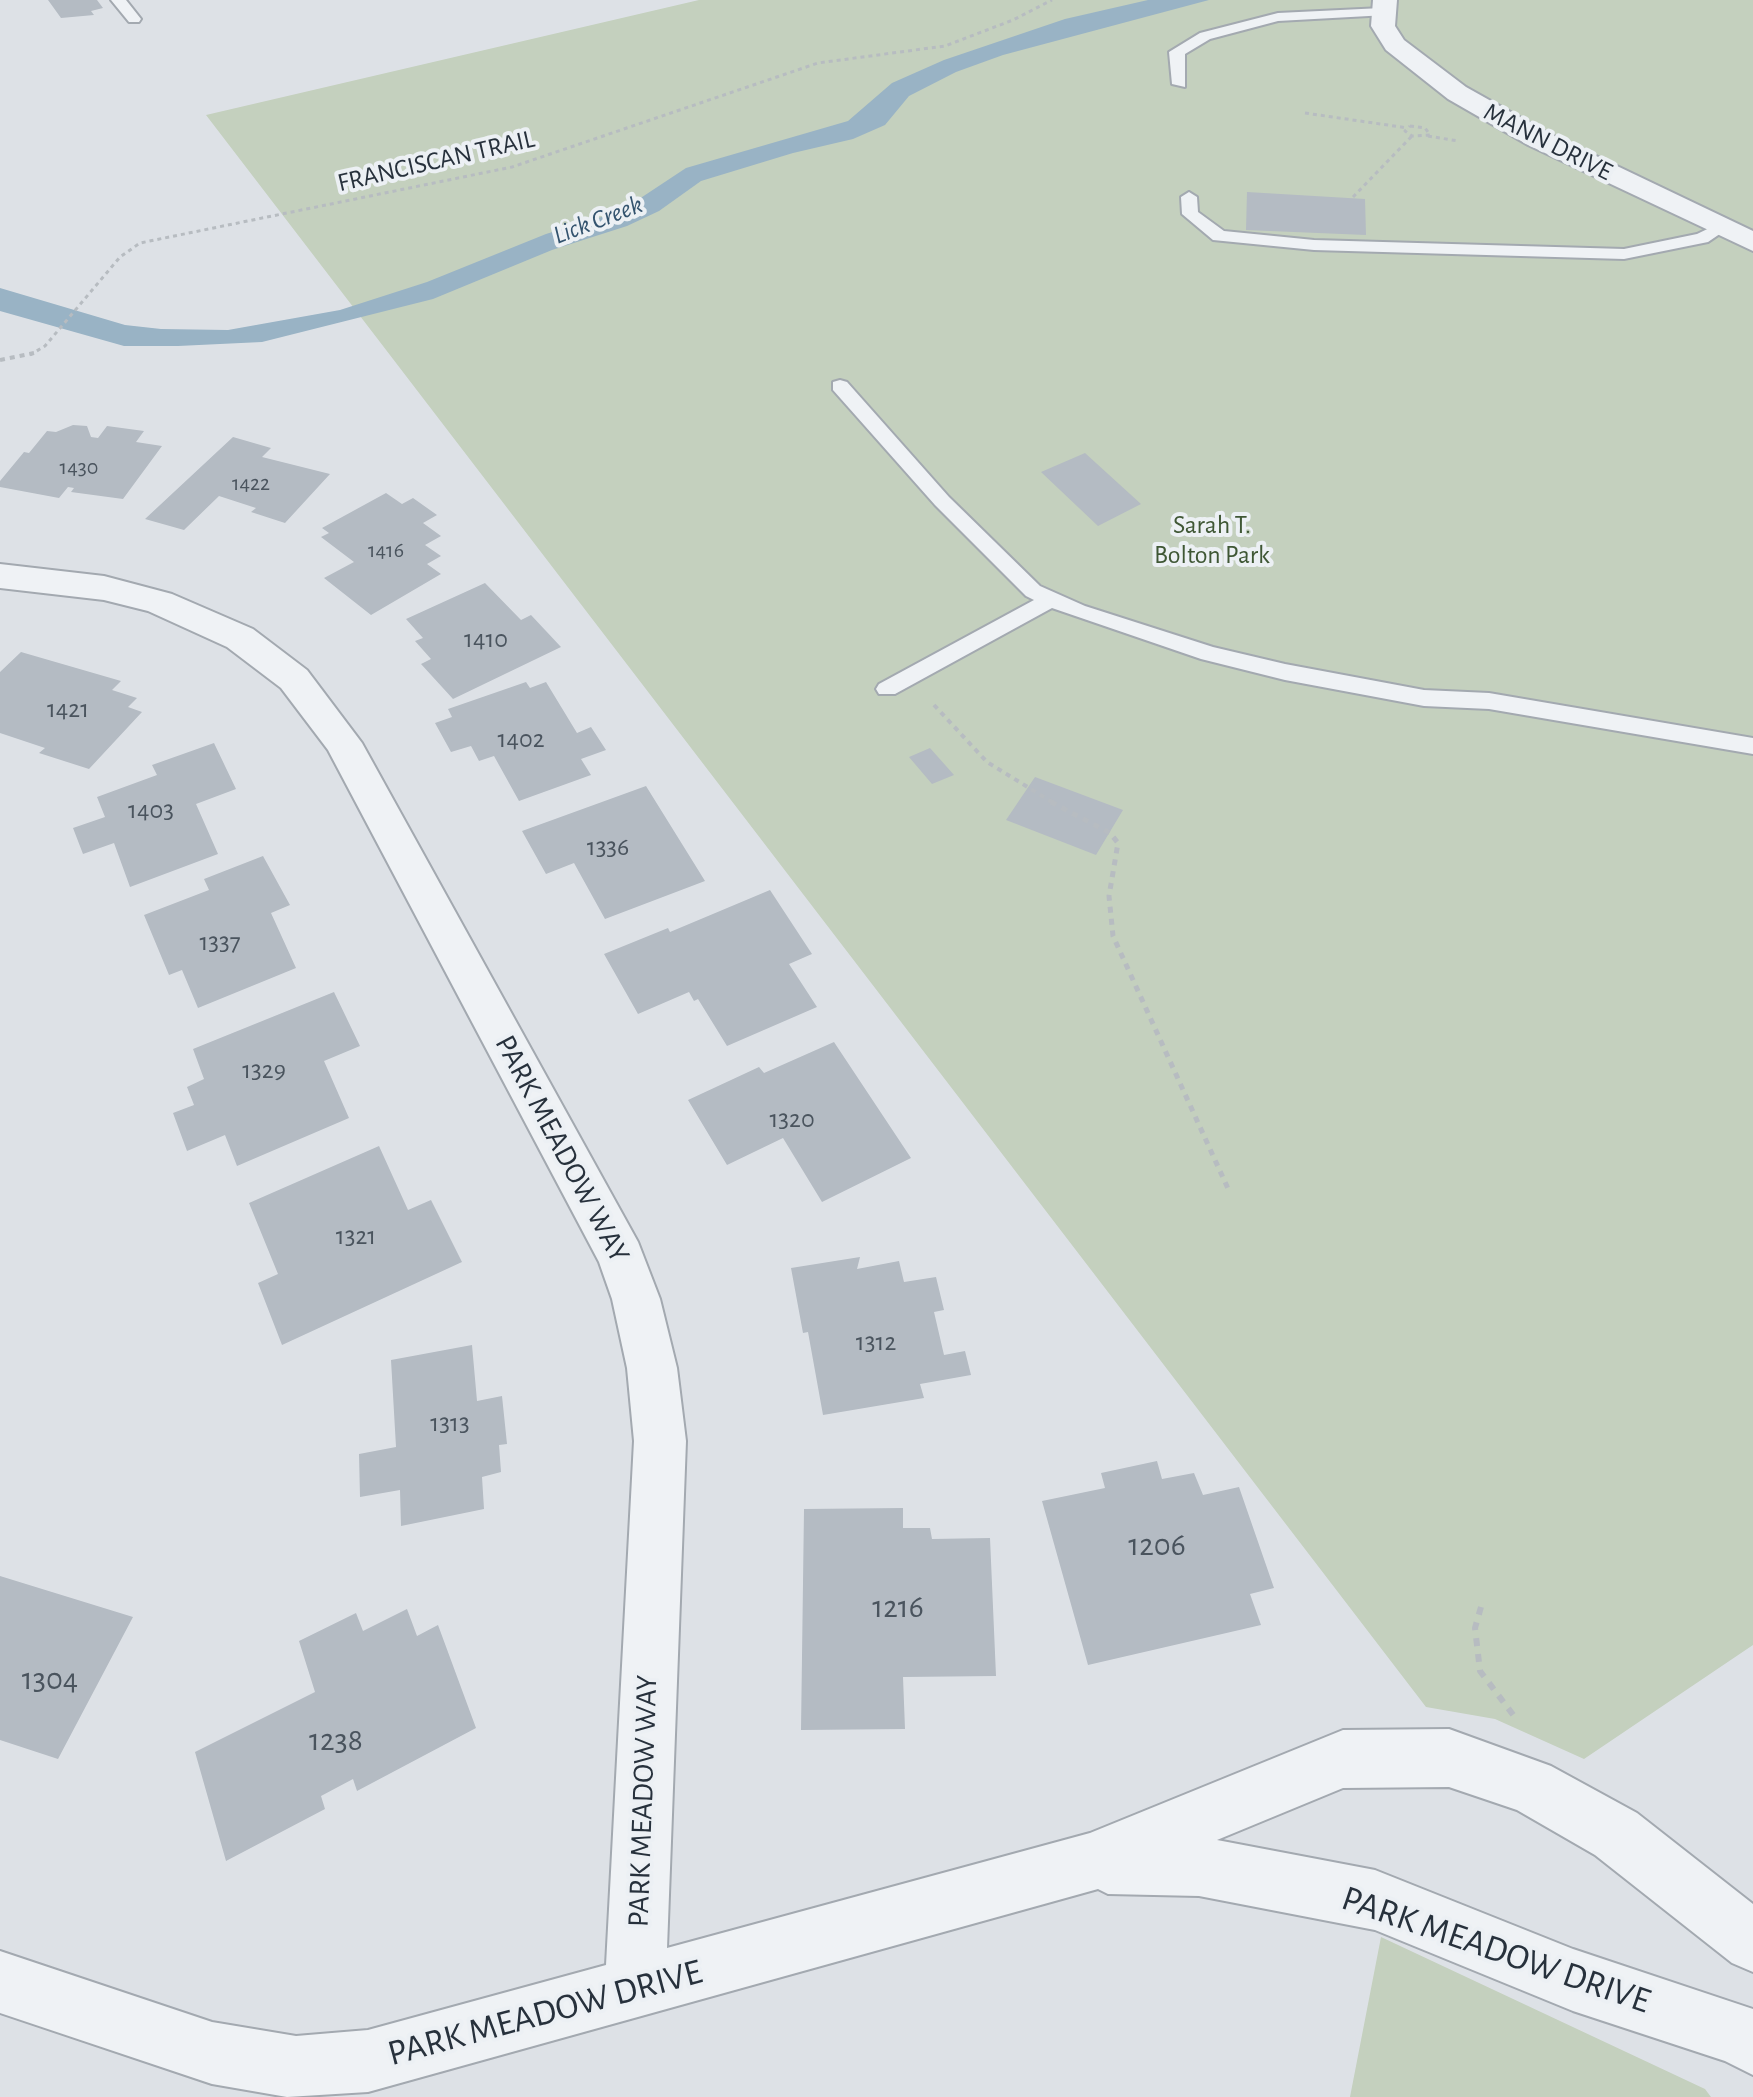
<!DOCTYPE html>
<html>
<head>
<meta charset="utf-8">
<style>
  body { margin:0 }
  canvas { display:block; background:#dde1e6 }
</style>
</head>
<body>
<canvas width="1753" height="2097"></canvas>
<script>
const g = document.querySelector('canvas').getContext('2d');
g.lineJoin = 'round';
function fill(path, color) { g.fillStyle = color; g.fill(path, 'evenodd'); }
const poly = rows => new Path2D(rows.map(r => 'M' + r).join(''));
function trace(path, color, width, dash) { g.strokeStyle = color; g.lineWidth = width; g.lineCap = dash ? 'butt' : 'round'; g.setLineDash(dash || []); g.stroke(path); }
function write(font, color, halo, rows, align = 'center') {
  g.font = font + ' "Alegreya Sans",sans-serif'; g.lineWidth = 8; g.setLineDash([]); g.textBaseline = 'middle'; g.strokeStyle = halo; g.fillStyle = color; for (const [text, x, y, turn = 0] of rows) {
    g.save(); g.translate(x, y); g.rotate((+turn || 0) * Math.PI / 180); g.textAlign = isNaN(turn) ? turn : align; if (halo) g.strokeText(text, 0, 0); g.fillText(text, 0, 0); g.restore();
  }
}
fill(poly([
  [699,0,1753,0,1753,1645,1584,1759,1495,1719,1426,1707,206,115],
  [1381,1937,1705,2089,1711,2097,1350,2097]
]), '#c4d0be');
fill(poly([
  [1148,0,1209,0,1003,55,956,72,909,96,885,125,853,139,793,153,701,181,659,211,627,226,552,250,433,299,262,342,178,346,124,346,0,311,0,288,125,325,161,329,228,330,340,310,427,282,546,234,621,211,686,168,848,121,892,83,944,60,1065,19]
]), '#99b3c5');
fill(poly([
  [48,0,97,0,103,8,91,11,94,15,61,18],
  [1247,192,1365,199,1366,235,1246,230],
  [73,425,87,426,91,437,98,438,107,426,144,431,136,442,162,446,123,499,71,492,74,488,68,487,59,498,0,487,0,481,24,452,29,453,47,431,56,432],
  [233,437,271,448,262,457,330,474,285,523,251,512,256,508,219,496,184,530,145,519],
  [1085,453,1141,504,1098,526,1041,472],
  [386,493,402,504,413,498,437,515,423,523,441,536,425,545,441,556,427,564,441,574,371,615,324,578,354,562,321,537,329,533,322,528],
  [485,583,521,620,531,615,561,647,453,699,421,664,431,659,415,641,423,638,406,619],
  [21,652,121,681,112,690,137,698,128,707,142,712,89,769,39,753,45,748,0,733,0,672],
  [526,682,530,688,546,682,577,733,591,727,606,750,581,759,591,775,519,801,494,756,479,761,471,746,451,752,435,723,452,717,448,709],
  [214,743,236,789,196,804,218,854,130,887,114,843,83,854,73,828,105,817,97,797,157,775,152,765],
  [930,748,954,775,932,784,909,757],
  [1035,777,1123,810,1096,855,1006,820],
  [646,786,705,881,605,919,574,863,546,874,522,831],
  [263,856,290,905,271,913,296,968,198,1008,182,970,169,975,144,915,209,890,204,879],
  [770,890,812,954,789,964,817,1007,727,1046,698,999,694,1001,689,992,638,1014,604,954,668,928,670,932],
  [334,992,360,1046,324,1061,349,1118,237,1166,225,1135,187,1151,173,1113,194,1105,187,1087,204,1079,193,1049],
  [834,1042,911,1158,822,1202,783,1138,727,1165,688,1100,759,1067,764,1073],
  [379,1146,408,1210,431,1200,462,1262,282,1345,258,1283,278,1274,249,1203],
  [860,1257,857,1269,899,1261,904,1282,936,1277,944,1310,934,1312,944,1355,965,1351,971,1375,920,1384,924,1398,823,1415,808,1332,803,1333,791,1268],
  [472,1345,477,1401,502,1396,507,1444,499,1445,501,1472,482,1477,484,1509,401,1526,400,1490,360,1497,359,1454,396,1447,391,1360],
  [1157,1461,1162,1479,1194,1473,1203,1495,1239,1487,1274,1588,1250,1594,1261,1625,1088,1665,1042,1501,1105,1488,1101,1473],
  [903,1508,903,1528,930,1528,932,1539,990,1538,996,1676,903,1677,905,1729,801,1730,804,1509],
  [0,1576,133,1617,58,1759,0,1740],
  [407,1609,417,1636,438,1625,476,1728,357,1791,353,1779,321,1796,325,1809,226,1861,195,1752,315,1692,299,1641,356,1613,363,1631]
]), '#b4bbc3');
const service = poly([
  [111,0,126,0,141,19,139,22,129,22,111,0],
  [1382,8,1389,12,1387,15,1278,21,1210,39,1185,54,1185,87,1172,84,1169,52,1200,33,1278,13,1382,8],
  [1189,192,1197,197,1198,212,1224,231,1314,240,1624,249,1697,234,1722,222,1730,227,1708,242,1624,259,1314,250,1213,240,1182,214,1181,197,1189,192],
  [840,380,847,382,949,497,1040,586,1085,606,1213,647,1285,664,1424,690,1489,693,1753,738,1753,754,1489,709,1424,706,1285,680,1201,659,1052,608,895,694,879,694,876,689,879,684,1034,600,1026,596,935,505,833,390,833,382,840,380]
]);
const minor = poly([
  [1373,0,1397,0,1395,26,1404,40,1466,87,1548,133,1753,231,1753,251,1528,145,1448,99,1386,50,1371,26,1373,0],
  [0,564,104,576,172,594,253,629,307,670,362,743,638,1242,660,1299,677,1368,686,1441,667,1948,1090,1833,1343,1730,1449,1729,1551,1766,1637,1813,1753,1904,1753,1972,1732,1963,1595,1855,1517,1810,1449,1787,1343,1788,1217,1840,1375,1870,1573,1949,1753,2009,1753,2075,1725,2061,1573,2011,1375,1930,1199,1896,1108,1894,1098,1889,368,2092,287,2097,212,2084,0,2013,0,1951,212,2022,296,2036,368,2030,606,1965,634,1441,627,1368,612,1299,599,1262,328,750,281,688,227,647,148,611,104,600,0,588,0,564]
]);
trace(service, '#a3a9b0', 4);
trace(minor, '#a3a9b0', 4);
trace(poly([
  [1305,113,1408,128],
  [1410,126,1425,128,1430,135,1412,136,1405,131,1410,126],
  [1428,136,1458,141],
  [1353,197,1412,136],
  [30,355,45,346,120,257,140,243,512,167,818,63,945,46,1013,20,1052,0]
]), '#b7bcc1', 3, [4, 4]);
trace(poly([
  [0,360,34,353],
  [934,705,987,762,1055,804]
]), '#b7bcc1', 4, [5, 5]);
trace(poly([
  [1051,802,1110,833,1118,843,1109,896,1113,936,1230,1193]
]), '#b7bcc1', 5, [6, 6]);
trace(poly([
  [1481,1607,1475,1628,1480,1671,1517,1720]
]), '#b7bcc1', 6, [8, 8]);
fill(service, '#eff2f5');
fill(minor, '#eff2f5');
write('22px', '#4a545e', null, [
  ["1430",79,467],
  ["1422",251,483],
  ["1416",386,550]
]);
write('26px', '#27313c', '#ecf0f4', [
  ["MANN DRIVE",1548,142,27],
  ["FRANCISCAN TRAIL",436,161,-13]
]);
write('italic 26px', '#33536e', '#ecf0f4', [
  ["Lick Creek",598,220,-21]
]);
write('26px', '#3f5735', '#ecf0f4', [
  ["Sarah T.",1212,525],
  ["Bolton Park",1212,555]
]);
write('26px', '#4a545e', null, [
  ["1410",486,639],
  ["1421",68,709],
  ["1402",521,739],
  ["1403",151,810],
  ["1336",608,847],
  ["1337",220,942],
  ["1329",264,1070],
  ["1320",792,1119],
  ["1321",356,1236],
  ["1312",876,1342],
  ["1313",450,1423]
]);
write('30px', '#27313c', '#ecf0f4', [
  ["PARK MEADOW WAY",562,1149,62],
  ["PARK MEADOW WAY",643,1801,-88]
]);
write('32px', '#4a545e', null, [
  ["1206",1157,1545],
  ["1216",898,1607],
  ["1304",50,1679],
  ["1238",336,1740]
]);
write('36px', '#27313c', '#ecf0f4', [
  ["PARK MEADOW DRIVE",1496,1950,19],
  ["PARK MEADOW DRIVE",545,2013,-15]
]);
</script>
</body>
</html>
